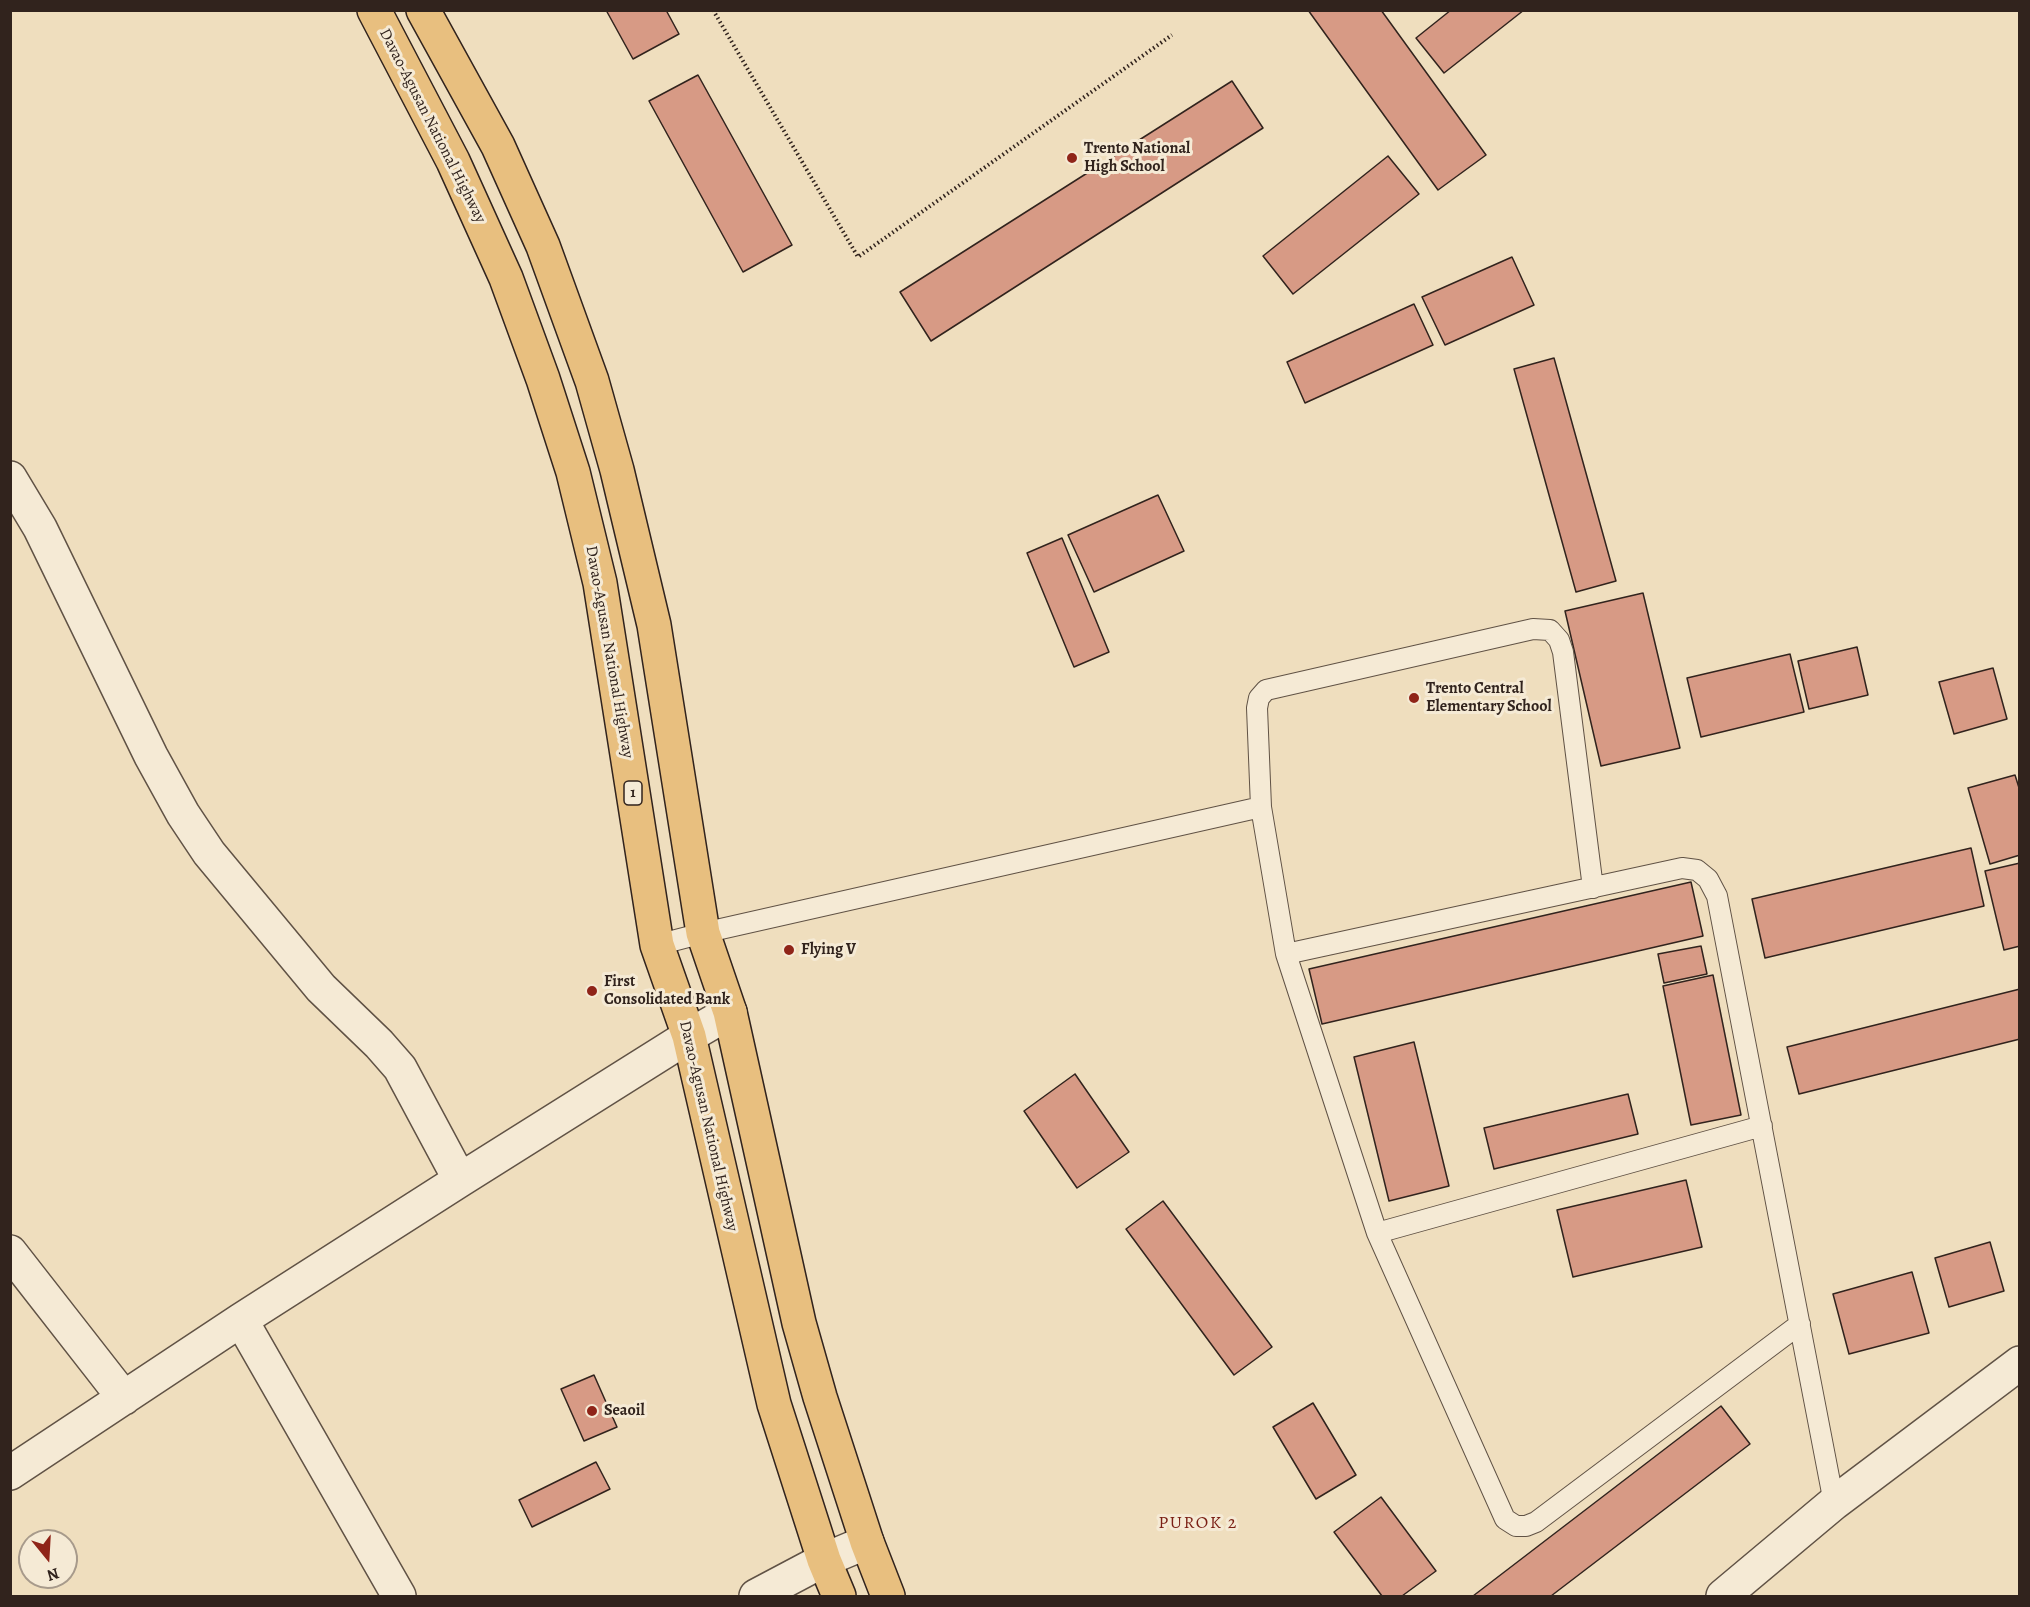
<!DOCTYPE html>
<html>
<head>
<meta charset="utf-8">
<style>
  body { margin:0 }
  #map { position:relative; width:2030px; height:1607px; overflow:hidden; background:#efdebe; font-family:Alegreya,serif }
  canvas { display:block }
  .frame { position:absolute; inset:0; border:12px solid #31231d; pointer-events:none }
  .north { position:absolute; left:18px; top:1529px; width:60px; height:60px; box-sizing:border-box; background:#f5ead5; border:2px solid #a79a8b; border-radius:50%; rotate:162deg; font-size:16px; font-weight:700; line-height:24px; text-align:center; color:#31231d }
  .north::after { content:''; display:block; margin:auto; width:21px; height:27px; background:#8f2418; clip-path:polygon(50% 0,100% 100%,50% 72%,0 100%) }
</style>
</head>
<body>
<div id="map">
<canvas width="2030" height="1607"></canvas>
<div class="frame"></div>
<div class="north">N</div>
</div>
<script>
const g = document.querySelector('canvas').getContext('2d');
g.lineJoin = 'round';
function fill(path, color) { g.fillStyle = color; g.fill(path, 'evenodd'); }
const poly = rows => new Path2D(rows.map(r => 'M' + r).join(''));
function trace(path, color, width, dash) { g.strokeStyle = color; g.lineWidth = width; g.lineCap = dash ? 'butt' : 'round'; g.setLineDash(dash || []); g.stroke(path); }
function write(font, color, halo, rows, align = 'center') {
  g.font = font + ' Alegreya,serif'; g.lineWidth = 6; g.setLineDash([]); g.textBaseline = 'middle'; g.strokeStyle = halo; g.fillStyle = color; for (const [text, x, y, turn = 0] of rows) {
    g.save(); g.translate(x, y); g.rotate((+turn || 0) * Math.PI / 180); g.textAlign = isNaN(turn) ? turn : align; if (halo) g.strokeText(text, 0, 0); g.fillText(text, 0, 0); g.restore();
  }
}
const building = poly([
  [606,10,666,10,679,34,633,59,606,10],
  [1308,10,1381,10,1486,155,1438,190,1308,10],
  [1451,10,1524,10,1444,73,1416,38,1451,10],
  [698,75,792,245,743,272,649,101,698,75],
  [1232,81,1263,128,931,341,900,292,1232,81],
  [1388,156,1419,194,1293,294,1263,256,1388,156],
  [1512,257,1534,305,1445,345,1422,297,1512,257],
  [1414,304,1433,345,1305,403,1287,362,1414,304],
  [1554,358,1616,581,1576,592,1514,369,1554,358],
  [1158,495,1184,551,1094,592,1068,535,1158,495],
  [1062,538,1109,652,1074,667,1027,553,1062,538],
  [1643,593,1680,748,1601,766,1565,611,1643,593],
  [1857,647,1868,695,1809,709,1798,661,1857,647],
  [1790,654,1804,712,1701,737,1687,678,1790,654],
  [1993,668,2007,719,1954,734,1939,682,1993,668],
  [2015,775,2020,791,2020,855,1990,864,1968,788,2015,775],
  [1971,848,1984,906,1765,958,1752,899,1971,848],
  [2020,863,2020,946,2004,950,1985,871,2020,863],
  [1691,882,1703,936,1322,1024,1309,969,1691,882],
  [1701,946,1707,974,1664,983,1658,954,1701,946],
  [1713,975,1741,1115,1691,1125,1663,986,1713,975],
  [2020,989,2020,1039,1799,1094,1787,1047,2020,989],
  [1414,1042,1449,1186,1389,1201,1354,1057,1414,1042],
  [1075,1074,1129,1152,1077,1188,1024,1111,1075,1074],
  [1628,1094,1638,1134,1494,1169,1484,1128,1628,1094],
  [1686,1180,1702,1247,1573,1277,1557,1210,1686,1180],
  [1163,1201,1272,1347,1234,1375,1126,1229,1163,1201],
  [1990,1242,2004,1291,1949,1307,1935,1258,1990,1242],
  [1912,1272,1929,1333,1849,1354,1833,1294,1912,1272],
  [594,1375,617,1427,584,1441,561,1389,594,1375],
  [1313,1403,1356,1475,1316,1499,1273,1427,1313,1403],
  [1721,1406,1750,1444,1551,1596,1473,1596,1721,1406],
  [596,1462,610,1489,532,1527,519,1500,596,1462],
  [1381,1497,1436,1571,1402,1596,1382,1596,1334,1532,1381,1497]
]);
fill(building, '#d79a85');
trace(building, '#31231d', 1.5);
const lane = poly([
  [1261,807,1257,708,1259,698,1266,690,1533,629,1550,630,1559,640,1563,652,1593,888],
  [657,945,703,933,1261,807,1286,954,1682,868,1697,870,1708,879,1717,896,1834,1503],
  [1286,954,1377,1233,1505,1519,1516,1526,1526,1526,1536,1522,1800,1324],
  [1377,1233,1762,1126]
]);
const street = poly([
  [10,478,40,528,151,756,183,814,209,853,321,988,379,1044,400,1068,460,1180],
  [10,1252,124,1398],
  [241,1320,399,1596],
  [10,1473,241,1320,460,1180,689,1036,730,1012],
  [756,1596,824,1560,867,1542],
  [1723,1596,1834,1503,2020,1363]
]);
const highway = poly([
  [374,10,453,161,506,278,543,379,573,472,600,583,657,945,689,1036,774,1404,824,1560,839,1596],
  [423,10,498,146,543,246,592,381,617,470,654,625,703,933,730,1012,799,1323,820,1397,867,1542,888,1596]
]);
trace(lane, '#605245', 22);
trace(street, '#605245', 36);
trace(highway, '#31231d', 36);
trace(poly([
  [713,10,858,257,1172,35]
]), '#31231d', 4, [1.5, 3]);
trace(lane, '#f5ead5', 20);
trace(street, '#f5ead5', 33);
trace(highway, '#e8bf7f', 33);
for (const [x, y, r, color] of [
  [1072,158,6,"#8f2418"],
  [1414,698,6,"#8f2418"],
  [789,950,6,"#8f2418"],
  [592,991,6,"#8f2418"],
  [592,1411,6,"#8f2418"]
]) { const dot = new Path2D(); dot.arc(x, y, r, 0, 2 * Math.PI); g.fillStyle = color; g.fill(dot); trace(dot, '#f5ead5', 2); }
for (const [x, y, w] of [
  [633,793,18]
]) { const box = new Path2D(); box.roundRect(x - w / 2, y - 12, w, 24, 4.5); g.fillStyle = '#f5ead5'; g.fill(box); trace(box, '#31231d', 1.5); }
write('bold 15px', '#31231d', null, [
  ["1",633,793]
]);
write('16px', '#31231d', '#f5ead5', [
  ["Davao-Agusan National Highway",432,126,63],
  ["Davao-Agusan National Highway",609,652,80],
  ["Davao-Agusan National Highway",708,1126,77]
]);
write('bold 16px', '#31231d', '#f5ead5', [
  ["Trento National",1084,149],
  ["High School",1084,167],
  ["Trento Central",1426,689],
  ["Elementary School",1426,707],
  ["Flying V",801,950],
  ["First",604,982],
  ["Consolidated Bank",604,1000],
  ["Seaoil",604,1411]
], 'left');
g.letterSpacing = '1.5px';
write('18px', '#7a1f14', '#f5ead5', [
  ["PUROK 2",1198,1524]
]);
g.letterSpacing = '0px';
</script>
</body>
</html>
